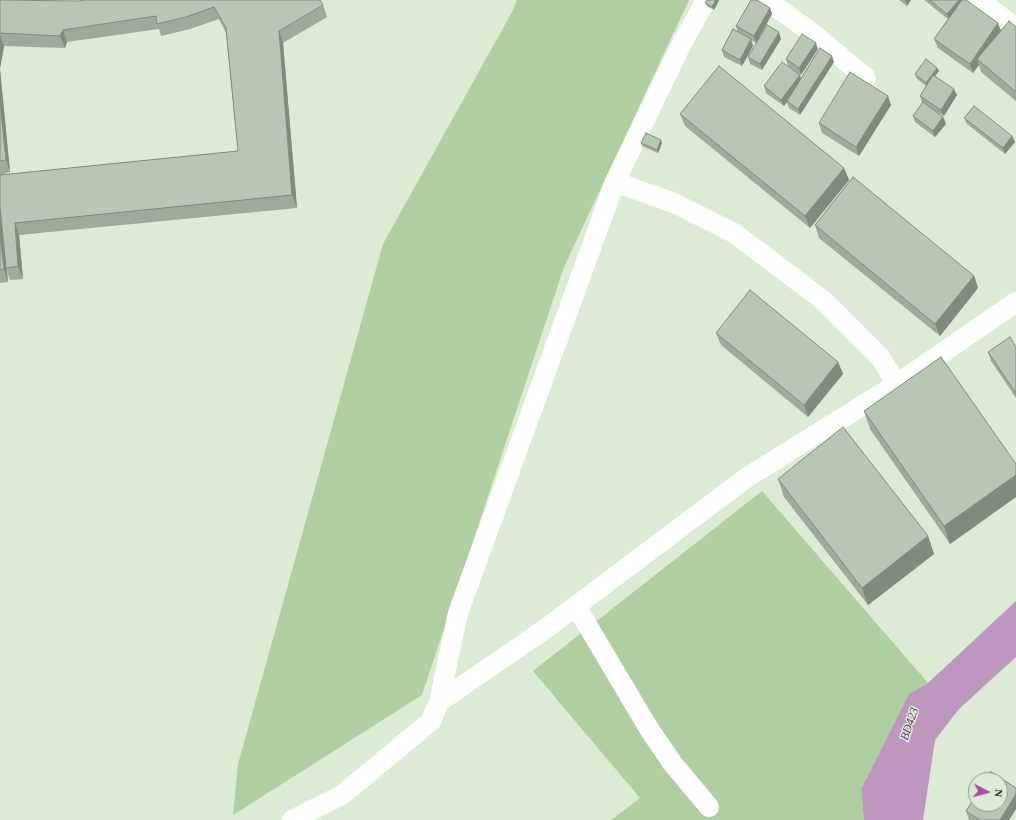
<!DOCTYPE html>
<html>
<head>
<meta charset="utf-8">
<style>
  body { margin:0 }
  #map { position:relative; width:1016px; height:820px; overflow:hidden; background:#dbebd4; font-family:"Times New Roman",serif }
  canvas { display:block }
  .north { position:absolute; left:968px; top:772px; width:40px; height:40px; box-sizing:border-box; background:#dbebd4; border:1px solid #8f9b8a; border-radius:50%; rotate:96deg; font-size:11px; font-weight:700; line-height:16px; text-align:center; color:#1d231a }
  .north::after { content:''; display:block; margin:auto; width:14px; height:18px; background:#ab48ae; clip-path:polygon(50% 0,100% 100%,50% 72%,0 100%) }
</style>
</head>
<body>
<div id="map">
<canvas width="1016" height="820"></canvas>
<div class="north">N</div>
</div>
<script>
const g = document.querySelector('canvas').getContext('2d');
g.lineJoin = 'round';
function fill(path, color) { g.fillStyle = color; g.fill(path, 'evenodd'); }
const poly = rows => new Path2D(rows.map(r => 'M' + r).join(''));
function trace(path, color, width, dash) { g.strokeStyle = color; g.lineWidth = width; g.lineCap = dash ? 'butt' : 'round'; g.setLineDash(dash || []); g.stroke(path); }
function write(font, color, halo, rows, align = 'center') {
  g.font = font + ' "Times New Roman",serif'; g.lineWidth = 3; g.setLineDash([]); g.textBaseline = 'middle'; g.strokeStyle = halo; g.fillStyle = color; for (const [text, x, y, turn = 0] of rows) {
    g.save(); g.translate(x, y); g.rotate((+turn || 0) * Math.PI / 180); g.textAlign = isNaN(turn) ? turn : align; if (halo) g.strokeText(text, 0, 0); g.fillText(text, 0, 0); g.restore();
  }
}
fill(poly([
  [517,0,689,0,564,267,422,695,233,815,238,764,383,244,512,12],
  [762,491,928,683,909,694,861,789,864,820,611,820,640,798,533,671]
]), '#afcfa2');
fill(poly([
  [1016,601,1016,657,959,709,935,740,923,820,864,820,861,789,909,694,928,683]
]), '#be97be');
trace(poly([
  [766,0,811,32,866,78],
  [979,0,1016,28],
  [615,182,674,203,734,233,824,301,880,357,897,384],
  [576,606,649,729,673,764,709,807],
  [439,702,458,613,615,182,681,45,706,0],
  [292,820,342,795,431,721,439,702,548,627,746,478,897,384,1016,302]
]), '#fff', 20);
fill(poly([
  [0,0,323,5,327,17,283,43,297,208,19,235,23,279,10,280,7,271,8,282,0,283,0,175,238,151,226,33,219,19,190,29,161,36,159,29,67,42,65,48,4,46,0,69,10,172,0,175],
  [719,0,714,10,707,6,705,3],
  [899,0,911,0,907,6],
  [924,0,966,0,1001,30,1016,27,1016,101,981,72,979,65,973,73,938,48,934,39,948,19],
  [770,8,772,14,756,43,751,40,753,46,742,66,724,57,722,50,738,32,736,26],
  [781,39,762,70,750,64,748,57],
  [818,49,801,75,788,66,786,59],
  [834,62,800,115,789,108,787,102,784,106,766,93,764,86,801,79],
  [937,68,939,71,935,76,957,95,944,116,930,108,943,117,946,124,935,137,915,122,913,116,923,103,922,102,920,96,926,86,916,78,915,74],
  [891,105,859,156,822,133,819,123],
  [680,114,844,168,849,180,810,228,685,126],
  [964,118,1012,136,1015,142,1005,154,967,124],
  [641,143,662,143,658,153,642,146],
  [815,225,974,276,978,288,940,336,819,238],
  [716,333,838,362,843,374,808,417,721,345],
  [1016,347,1016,398,991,361,988,352],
  [864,411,1016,464,1016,497,950,544,870,429],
  [778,479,928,536,934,554,868,605,784,497],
  [1016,788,1016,809,1009,820,969,820,966,811]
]), '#9dab98');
fill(poly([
  [716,0,719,0,714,10,712,7],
  [905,0,911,0,907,6],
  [959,0,966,0,950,21,947,14],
  [770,8,772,14,756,43,754,36],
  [998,23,1002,33,977,59,979,65,973,73,970,64],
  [63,30,67,42,65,48,60,36],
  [279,31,283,43,297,208,292,195],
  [779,32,781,39,762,70,760,64],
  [0,35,4,46,0,69,10,172,6,160,0,101],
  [751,39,753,46,742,66,740,60],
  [816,43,818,49,801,75,799,68],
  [832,56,834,62,800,115,798,109],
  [937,68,939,71,927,86,926,83],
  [800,75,802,82,784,106,781,100],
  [954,89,957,95,944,116,941,110],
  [888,96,891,105,859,156,856,147],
  [943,117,946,124,935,137,933,131],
  [1012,136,1015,142,1005,154,1003,148],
  [661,140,662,143,658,153,657,150],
  [844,168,849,180,810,228,805,216],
  [0,205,6,268,7,271,8,282,4,269,0,234],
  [15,223,19,235,23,279,18,266],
  [974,276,978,288,940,336,935,324],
  [838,362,843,374,808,417,804,405],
  [1016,475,1016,497,950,544,944,526],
  [928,536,934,554,868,605,862,588],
  [1016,794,1016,809,1009,820,1000,820]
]), '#808b7c');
const building = poly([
  [0,0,78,1,86,0,320,0,323,5,279,31,292,195,15,223,18,266,6,268,0,207,0,175,238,151,226,28,214,7,186,17,157,24,156,16,63,30,60,36,0,33,0,0],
  [707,0,716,0,712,7,705,3,707,0],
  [751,0,757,0,770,8,754,36,736,26,751,0],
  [930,0,959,0,947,14,930,0],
  [962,0,966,0,998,23,970,64,934,39,962,0],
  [1009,21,1016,27,1016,92,977,59,1009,21],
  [767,25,779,32,760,64,748,57,767,25],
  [733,29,751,39,740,60,722,50,733,29],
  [802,34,816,43,799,68,786,59,802,34],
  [820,48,832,56,798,109,787,101,820,48],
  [926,59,937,68,926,83,915,74,926,59],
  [782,62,800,75,781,100,764,86,782,62],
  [719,66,844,168,805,216,680,114,719,66],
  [850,72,888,96,856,147,819,123,850,72],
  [933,75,954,89,941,110,920,96,933,75],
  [0,101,6,160,0,161,0,101],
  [923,102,943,117,933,131,913,116,923,102],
  [974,106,1012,136,1003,148,964,118,974,106],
  [646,133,661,140,657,150,641,143,646,133],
  [853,177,974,276,935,324,815,225,853,177],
  [0,234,4,269,0,270,0,234],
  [750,290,838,362,804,405,716,333,750,290],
  [1010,337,1016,347,1016,393,988,352,1010,337],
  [941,357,1016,464,1016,475,944,526,864,411,941,357],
  [843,427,928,536,862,588,778,479,843,427],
  [991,772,1016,788,1016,794,1000,820,980,820,966,811,976,795,976,804,1000,804,1000,780,986,780,991,772]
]);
fill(building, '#b7c7b1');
trace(building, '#808b7c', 1);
write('italic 12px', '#69376a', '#dbebd4', [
  ["BD423",910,724,-71]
]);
</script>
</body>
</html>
